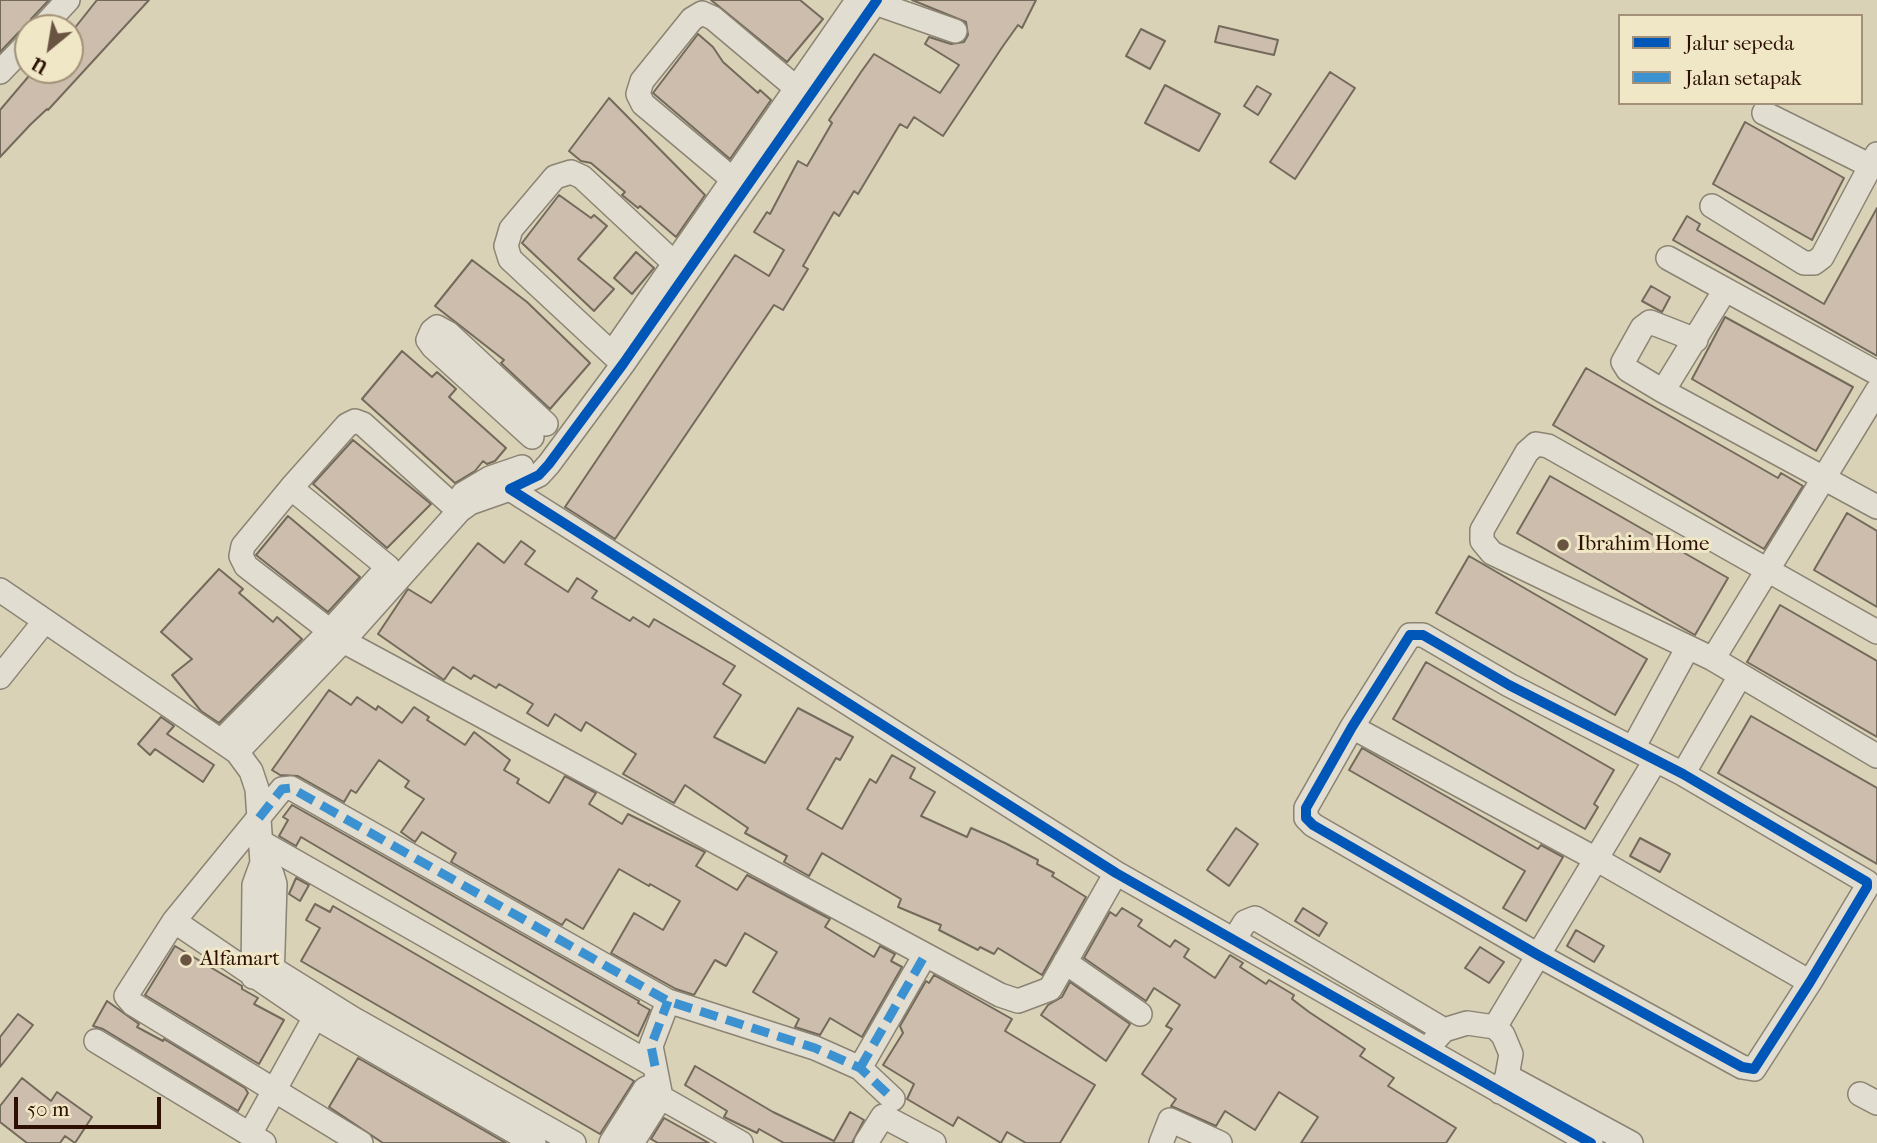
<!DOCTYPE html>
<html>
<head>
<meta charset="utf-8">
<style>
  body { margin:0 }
  #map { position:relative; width:1877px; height:1143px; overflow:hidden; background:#d9d2b6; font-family:"IM FELL French Canon",serif }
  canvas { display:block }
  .legend { position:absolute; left:1618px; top:14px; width:245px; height:91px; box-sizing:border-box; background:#f0e7c6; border:2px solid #a29178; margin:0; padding:9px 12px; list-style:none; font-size:21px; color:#2d1003 }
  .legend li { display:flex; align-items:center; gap:14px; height:35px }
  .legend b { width:35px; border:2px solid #a29178 }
  .north { position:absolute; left:14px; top:14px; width:70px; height:70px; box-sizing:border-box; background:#f0e7c6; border:2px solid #a29178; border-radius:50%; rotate:210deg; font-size:19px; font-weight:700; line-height:28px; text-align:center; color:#2d1003 }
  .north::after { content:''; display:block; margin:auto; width:24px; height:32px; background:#695442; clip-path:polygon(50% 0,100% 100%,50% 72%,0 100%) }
  .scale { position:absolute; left:14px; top:1097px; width:147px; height:32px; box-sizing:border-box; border:4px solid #2d1003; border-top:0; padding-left:9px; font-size:21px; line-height:24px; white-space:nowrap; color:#2d1003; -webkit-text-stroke:5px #f0e7c6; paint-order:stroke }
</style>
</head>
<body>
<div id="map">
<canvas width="1877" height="1143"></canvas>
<ul class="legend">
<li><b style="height:9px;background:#0057b8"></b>Jalur sepeda</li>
<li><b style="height:9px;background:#3c92d1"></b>Jalan setapak</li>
</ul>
<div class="north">U</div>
<div class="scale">50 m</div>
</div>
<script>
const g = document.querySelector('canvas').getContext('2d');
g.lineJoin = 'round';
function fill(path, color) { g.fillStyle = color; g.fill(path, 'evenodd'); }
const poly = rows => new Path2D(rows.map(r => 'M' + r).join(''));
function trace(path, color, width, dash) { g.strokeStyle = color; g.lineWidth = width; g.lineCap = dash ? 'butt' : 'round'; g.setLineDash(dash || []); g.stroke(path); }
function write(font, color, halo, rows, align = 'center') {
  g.font = font + ' "IM FELL French Canon",serif'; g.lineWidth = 6; g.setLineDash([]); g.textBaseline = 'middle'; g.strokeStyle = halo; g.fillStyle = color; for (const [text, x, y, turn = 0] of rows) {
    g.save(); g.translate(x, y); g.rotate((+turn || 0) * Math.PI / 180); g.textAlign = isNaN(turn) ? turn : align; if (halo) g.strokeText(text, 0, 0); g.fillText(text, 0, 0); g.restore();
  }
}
const building = poly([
  [0,0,49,0,31,19,28,29,19,32,0,52,0,0],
  [97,0,149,0,48,110,47,109,31,124,0,157,0,110,34,70,70,70,70,34,97,0],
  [711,0,800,0,823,19,787,62,711,0],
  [912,0,1036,0,1022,28,1018,25,1003,46,943,136,914,117,907,128,900,124,858,194,854,191,839,216,834,212,803,266,808,269,783,310,774,305,615,539,565,507,735,255,769,276,784,250,754,232,767,212,770,214,798,161,807,166,832,123,829,120,861,72,874,54,940,93,959,65,925,44,929,37,951,44,964,42,968,35,966,22,912,0],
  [1219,26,1278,40,1274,55,1215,42,1219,26],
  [1141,29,1165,41,1150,69,1126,56,1141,29],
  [698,34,713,47,723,62,758,93,760,90,771,100,730,159,653,93,698,34],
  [1330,72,1355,88,1295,179,1270,162,1330,72],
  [1165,85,1220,114,1199,151,1145,123,1165,85],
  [1257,86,1271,94,1258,115,1244,106,1257,86],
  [609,98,705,195,676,237,640,206,638,208,622,195,625,192,591,163,581,161,569,151,609,98],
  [1745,122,1844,178,1812,240,1713,184,1745,122],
  [559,195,591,218,594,215,607,226,578,259,614,289,594,311,522,243,559,195],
  [1877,208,1877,356,1673,240,1687,216,1700,224,1697,230,1824,304,1877,208],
  [636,252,654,268,632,294,614,278,636,252],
  [472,260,527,302,590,363,550,409,501,363,504,360,435,306,472,260],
  [1651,286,1670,297,1662,312,1642,301,1651,286],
  [1725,317,1853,387,1816,451,1692,379,1725,317],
  [402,351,432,377,437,372,456,389,449,397,506,448,495,461,487,464,483,461,475,471,455,483,362,399,402,351],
  [1586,368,1778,478,1781,473,1803,486,1764,549,1553,425,1586,368],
  [353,440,431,504,387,548,313,484,353,440],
  [1550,476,1728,578,1695,635,1517,533,1550,476],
  [1847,513,1877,531,1877,607,1814,570,1847,513],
  [288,516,360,577,328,612,256,555,288,516],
  [521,541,535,551,525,564,568,592,577,578,597,591,592,598,630,621,633,617,649,627,654,619,735,666,723,684,741,695,714,737,765,763,798,708,853,737,840,760,836,758,807,809,842,829,870,779,876,783,892,755,915,768,910,778,935,792,921,816,967,837,971,828,1005,843,1038,860,1037,864,1054,873,1052,876,1086,897,1042,975,998,948,994,954,980,947,978,950,939,930,941,925,898,907,901,899,822,853,809,876,784,862,787,856,745,833,748,828,685,785,674,803,623,774,636,754,586,722,581,731,555,714,548,726,527,713,533,704,499,684,496,688,474,675,471,679,453,667,444,680,378,634,408,589,431,603,478,543,504,563,521,541],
  [1469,556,1647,659,1615,715,1436,613,1469,556],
  [219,569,243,589,239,593,273,622,277,617,302,639,219,723,201,711,172,675,192,659,161,632,219,569],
  [1780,605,1877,661,1877,737,1747,662,1780,605],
  [1426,662,1614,770,1594,804,1598,807,1585,829,1393,719,1426,662],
  [329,690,351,705,357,697,376,710,378,706,402,723,414,707,429,717,427,720,465,745,474,732,510,760,504,770,519,779,517,783,549,803,565,776,596,793,589,804,622,824,628,814,705,852,696,866,737,890,747,875,830,919,825,927,874,957,880,946,895,954,891,961,902,967,862,1037,830,1018,820,1035,795,1027,799,1019,753,992,777,952,745,933,726,966,715,960,694,995,676,989,611,953,634,913,663,930,680,901,650,884,649,886,619,869,583,929,566,919,562,925,451,862,456,853,422,832,415,842,401,832,424,799,405,787,409,781,379,760,356,793,351,790,344,802,298,776,280,775,272,770,329,690],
  [1751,716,1877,788,1877,864,1718,773,1751,716],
  [161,717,174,726,167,734,214,765,203,782,155,749,150,755,138,744,161,717],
  [1362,748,1538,849,1541,845,1563,857,1526,921,1503,908,1525,871,1349,770,1362,748],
  [292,805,639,1001,638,1003,650,1010,638,1036,301,837,296,846,279,836,288,820,283,817,292,805],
  [1236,828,1258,844,1229,886,1207,870,1236,828],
  [1640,838,1670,854,1660,872,1630,856,1640,838],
  [296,878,309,885,300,901,289,894,296,878],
  [315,904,330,912,333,906,634,1081,600,1134,301,961,320,928,306,920,315,904],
  [1122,908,1142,920,1138,926,1170,947,1175,940,1189,949,1184,957,1215,978,1230,955,1243,963,1240,967,1266,984,1269,980,1294,995,1292,999,1309,1012,1365,1049,1360,1056,1394,1078,1388,1086,1456,1128,1446,1143,1301,1143,1318,1117,1279,1092,1255,1130,1225,1111,1216,1126,1171,1106,1176,1099,1142,1074,1172,1029,1166,1026,1180,1005,1154,988,1146,1001,1084,958,1110,912,1116,916,1122,908],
  [1303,908,1327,923,1319,936,1295,921,1303,908],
  [1576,930,1604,946,1594,962,1567,946,1576,930],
  [175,946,242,986,242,989,258,998,254,1004,284,1020,259,1064,145,995,175,946],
  [1480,947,1504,962,1489,983,1465,968,1480,947],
  [934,975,1012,1019,1005,1031,1095,1085,1060,1143,1026,1143,1007,1132,1001,1143,958,1117,953,1126,907,1099,914,1084,883,1065,903,1033,900,1026,926,981,929,983,934,975],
  [1070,982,1130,1024,1106,1061,1041,1015,1048,1005,1062,997,1070,982],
  [107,1001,139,1024,137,1027,163,1041,164,1039,245,1088,248,1093,238,1111,103,1029,93,1026,107,1001],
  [18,1014,33,1025,0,1067,0,1037,18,1014],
  [358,1058,506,1143,383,1143,329,1107,358,1058],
  [695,1066,773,1112,834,1141,850,1112,864,1120,852,1143,784,1143,759,1129,757,1133,724,1117,727,1111,685,1085,695,1066],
  [22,1078,51,1101,57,1092,92,1117,75,1143,65,1136,60,1143,27,1143,0,1122,0,1106,22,1078],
  [664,1118,709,1143,658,1143,651,1139,664,1118]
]);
fill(building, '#cdbdac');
trace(building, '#736a5b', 2);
const minor = poly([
  [877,0,623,364,549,464,539,475,510,489,1116,873,1591,1143],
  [875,3,955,31],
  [42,28,68,0],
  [0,72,28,43],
  [1764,113,1869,165],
  [743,188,643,104,638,94,642,81,692,19,702,13,713,18,795,87],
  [1712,206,1804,263,1814,263,1822,257,1877,154],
  [1668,258,1877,373],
  [1696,340,1650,322,1642,328,1623,362,1628,370,1663,391,1877,507],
  [617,346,857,1],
  [623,364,510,259,506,246,511,229,555,177,571,172,582,177,674,263],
  [1663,391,1725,290],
  [532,437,433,347,428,340,432,331,437,327,448,333,546,424],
  [463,494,490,478,522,467],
  [459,511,363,424,355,421,347,425,291,488,243,546,241,556,246,566,343,641,1000,995,1018,1001,1050,989,1116,873],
  [0,590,237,752,251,771,257,789,262,863,254,885,253,977],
  [1877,632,1548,446,1536,444,1527,452,1482,530,1482,541,1492,553,1713,659,1877,756],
  [1410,635,1423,635,1509,685,1683,774,1867,882,1867,887,1810,982,1754,1069,1742,1067,1538,955,1313,825,1306,818,1306,808,1352,727,1410,635],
  [1713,659,1877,391],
  [0,677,44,622],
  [1352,727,1596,859,1810,982],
  [221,741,330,631,388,567,291,488],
  [1633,748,1687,649],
  [237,752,343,641,459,511,470,503,510,489],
  [1683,774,1740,676],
  [261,842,655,1066],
  [262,863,272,874,275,884,272,982],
  [174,921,315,1017,534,1143],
  [1234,940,1245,922,1255,918,1444,1030],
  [254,957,352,1018,574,1143],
  [1065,962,1140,1014],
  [1495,1027,1655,761],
  [96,1041,264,1143],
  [1434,1041,1444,1030,1467,1023,1495,1027,1503,1035,1511,1054,1507,1076,1500,1092],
  [860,1068,925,955],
  [1507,1076,1631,1143],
  [648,1090,741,1143],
  [1860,1094,1877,1103],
  [250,1134,315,1017],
  [361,1143,133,1004,126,996,174,921,282,789,291,788,668,1001,815,1048,860,1068,893,1099],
  [611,1143,645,1089,657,1083],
  [632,1143,661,1097,651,1046,668,1001],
  [866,1143,883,1116,934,1143],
  [1161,1143,1170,1120,1220,1143]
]);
trace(minor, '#8b8373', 26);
trace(minor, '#e1ddd0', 23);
trace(poly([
  [259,818,282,789,291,788,668,1001,815,1048,860,1068,893,1099],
  [655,1066,651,1046,668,1001],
  [860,1068,925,955]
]), '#3c92d1', 9, [18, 9]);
trace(poly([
  [877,0,623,364,549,464,539,475,510,489,1116,873,1591,1143],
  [1410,635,1423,635,1509,685,1683,774,1867,882,1867,887,1810,982,1754,1069,1742,1067,1538,955,1313,825,1306,818,1306,808,1352,727,1410,635]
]), '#0057b8', 10);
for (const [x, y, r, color] of [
  [1563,545,7,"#695442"],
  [186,960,7,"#695442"]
]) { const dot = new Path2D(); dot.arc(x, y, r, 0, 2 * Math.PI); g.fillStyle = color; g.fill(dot); trace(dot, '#f0e7c6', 2.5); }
write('21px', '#2d1003', '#f0e7c6', [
  ["Ibrahim Home",1577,545],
  ["Alfamart",200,960]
], 'left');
</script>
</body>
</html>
